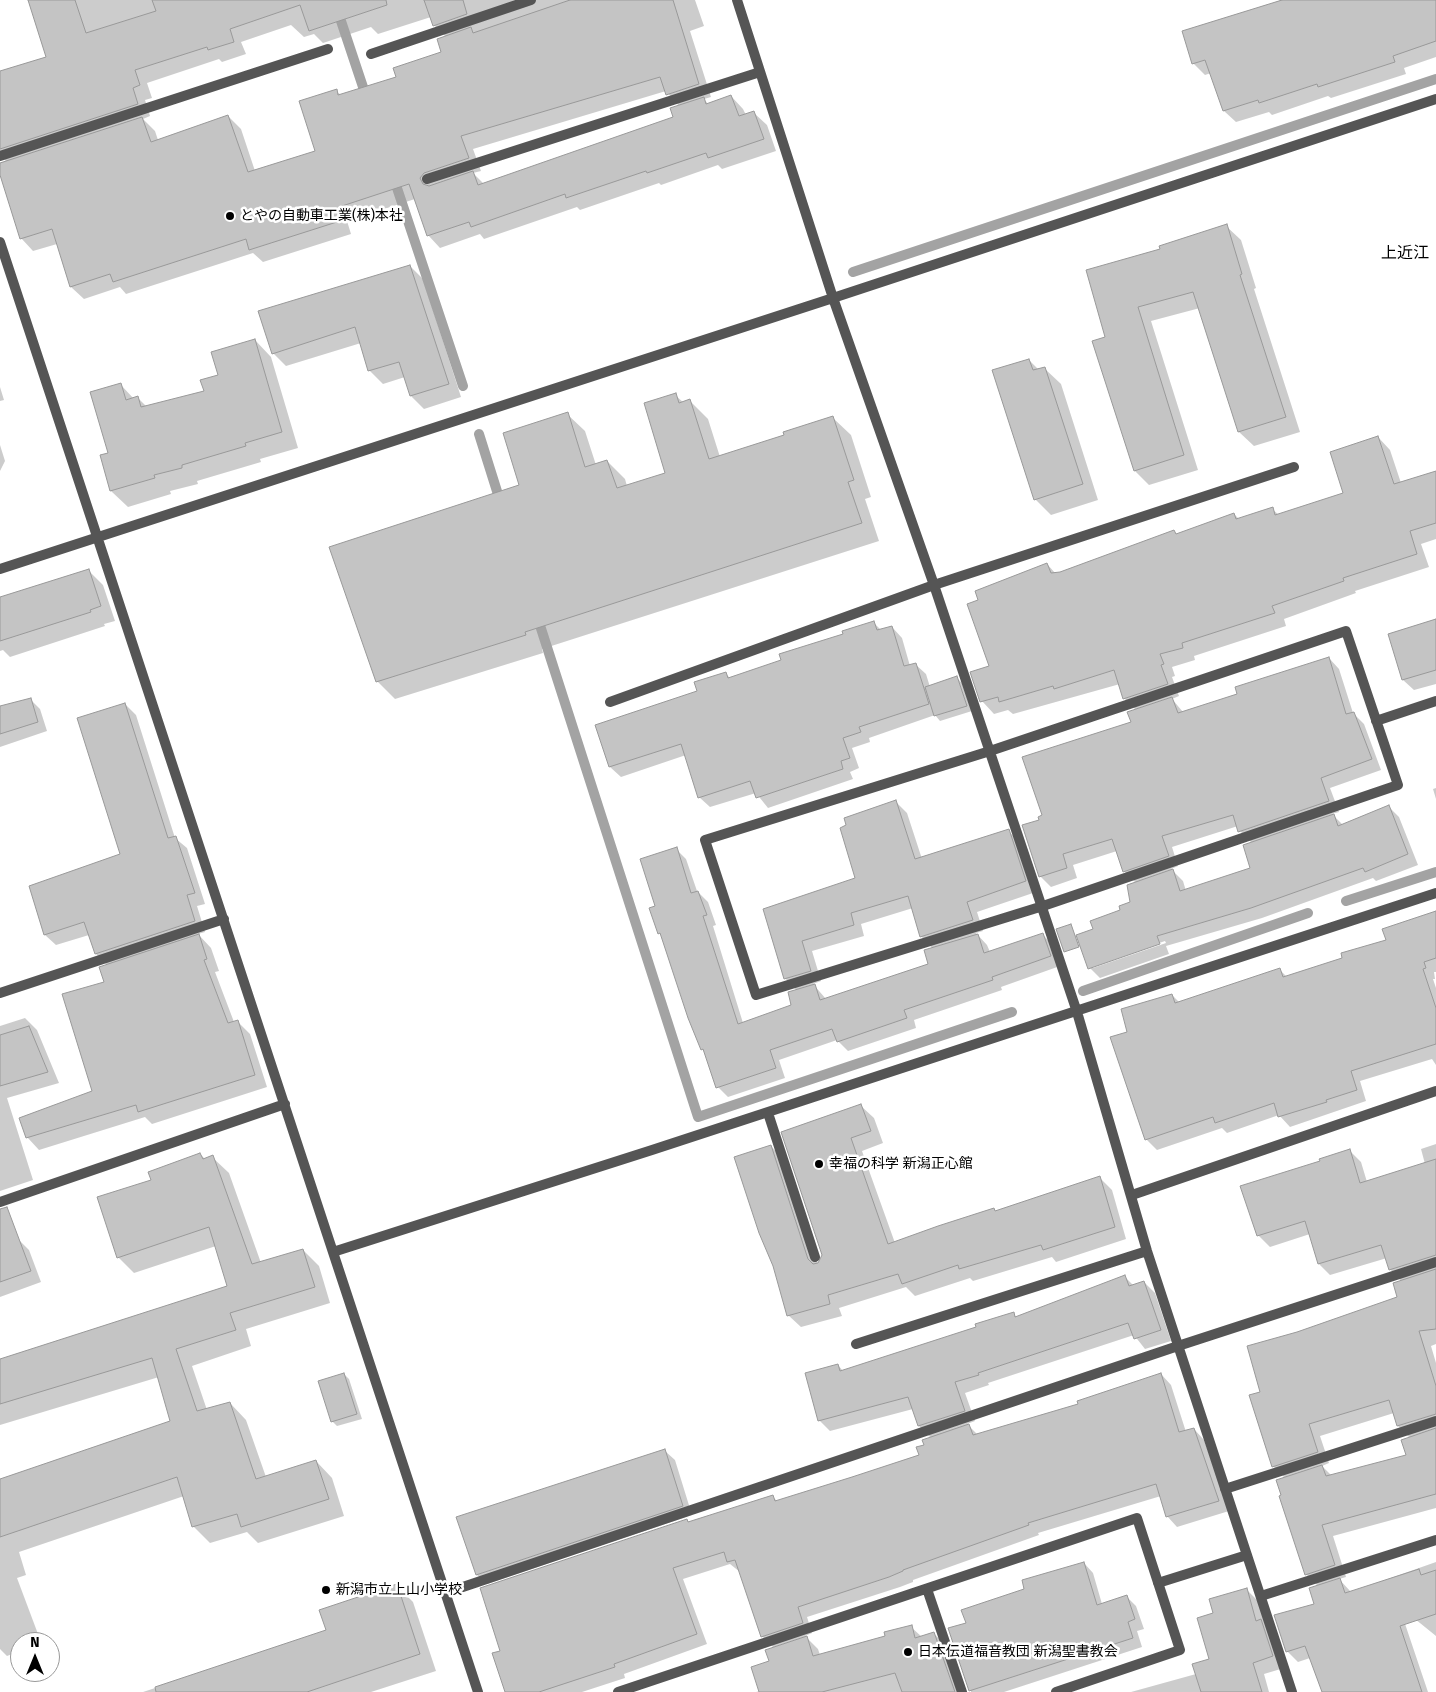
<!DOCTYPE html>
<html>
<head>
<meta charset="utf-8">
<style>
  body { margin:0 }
  #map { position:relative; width:1436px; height:1692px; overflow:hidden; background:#fff; font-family:"Fira Sans",sans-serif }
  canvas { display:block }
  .north { position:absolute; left:10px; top:1632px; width:50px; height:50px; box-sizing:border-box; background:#fff; border:1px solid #999; border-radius:50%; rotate:0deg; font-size:14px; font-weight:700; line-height:20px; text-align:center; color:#000 }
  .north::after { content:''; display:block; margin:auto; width:18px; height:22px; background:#000; clip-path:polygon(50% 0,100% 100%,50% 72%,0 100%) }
</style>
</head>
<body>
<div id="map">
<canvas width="1436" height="1692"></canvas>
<div class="north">N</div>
</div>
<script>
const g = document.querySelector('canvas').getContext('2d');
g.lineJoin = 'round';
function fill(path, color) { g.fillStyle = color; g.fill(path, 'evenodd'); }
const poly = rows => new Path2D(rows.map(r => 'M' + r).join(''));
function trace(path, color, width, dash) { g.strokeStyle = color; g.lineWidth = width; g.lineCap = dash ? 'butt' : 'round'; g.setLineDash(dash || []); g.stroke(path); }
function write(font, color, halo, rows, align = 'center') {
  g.font = font + ' "Fira Sans","Noto Sans JP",sans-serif'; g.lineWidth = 5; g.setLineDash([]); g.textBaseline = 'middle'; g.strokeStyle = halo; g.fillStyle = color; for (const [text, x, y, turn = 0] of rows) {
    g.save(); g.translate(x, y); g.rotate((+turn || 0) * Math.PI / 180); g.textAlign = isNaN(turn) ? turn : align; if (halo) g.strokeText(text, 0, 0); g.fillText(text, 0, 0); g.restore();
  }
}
fill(poly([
  [29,0,695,0,704,26,690,31,711,97,704,99,708,104,731,96,743,109,746,115,754,113,767,125,776,151,722,169,718,165,661,185,659,183,580,210,577,207,484,239,480,234,440,248,428,235,415,199,347,221,351,234,263,262,253,253,126,294,120,287,84,299,71,287,57,244,33,251,21,238,0,172,0,163,6,161,0,155,0,72,48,58],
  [431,17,434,25,446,37,443,53,397,78,341,95,336,91,316,152,255,171,241,129,228,116,158,140,155,131,143,119,150,116,145,100,152,98,147,83,219,59,222,62,246,54,241,42,291,25,304,37,314,34,323,43,371,27,378,34],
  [666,91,679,106,675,118,484,184,473,173,481,171,473,149],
  [1280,0,1436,0,1436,57,1404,68,1406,74,1331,98,1328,96,1272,115,1269,112,1236,122,1224,111,1211,73,1205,75,1193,63],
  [1226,226,1241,240,1256,288,1254,289,1300,432,1254,446,1239,432,1200,308,1151,321,1198,470,1149,485,1135,471,1106,338,1162,250],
  [410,266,423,279,461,397,424,409,411,396,405,377,383,384,369,370,361,343,286,366,273,353],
  [255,340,271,357,298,448,260,459,261,462,197,481,198,484,170,491,171,494,128,507,111,491,101,456,109,454,121,385,134,399,138,398,147,407,205,392],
  [1029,360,1039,370,1044,368,1061,384,1098,500,1051,515,1035,499],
  [0,387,4,400,0,401],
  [675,395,684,403,690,401,708,419,720,457,785,436,833,418,851,435,871,497,865,499,879,541,542,649,543,653,395,699,377,681,521,486,567,414,585,431,596,465,607,461,625,479,627,486,666,474],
  [1378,437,1390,450,1401,483,1436,472,1436,539,1421,544,1429,567,1355,591,1356,593,1284,619,1286,626,1194,656,1195,660,1172,667,1175,676,1172,677,1179,696,1172,699,1183,712,1238,695,1329,658,1339,669,1353,713,1364,724,1381,770,1330,788,1339,812,1332,814,1343,825,1389,807,1399,817,1418,865,1376,881,1373,878,1262,918,1166,946,1169,954,1100,978,1090,968,1094,930,1132,903,1129,895,1131,894,1136,883,1124,871,1117,851,1073,865,1077,878,1051,887,1040,876,1043,816,1132,723,1136,710,1124,698,1120,684,1013,714,1008,710,994,714,982,701,990,667,980,601,1047,564,1056,574,1174,531,1177,535,1234,514,1239,519,1272,509,1279,515,1345,494],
  [1238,826,1240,831,1252,843,1252,869,1186,891,1183,881,1171,869,1178,866,1172,847],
  [1165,941,1166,943,1093,968,1093,966],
  [0,445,5,461,0,471],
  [88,570,103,585,115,621,104,624,105,626,10,657,3,650,0,651,0,598],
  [1436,620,1436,684,1414,690,1403,680,1389,634],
  [874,623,881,630,892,627,902,638,910,666,915,664,926,674,930,687,957,678,962,683,972,711,940,721,935,715,869,738,870,742,852,748,859,768,850,772,853,779,768,808,756,793,710,807,699,797,686,755,621,777,610,767,597,725,699,691,726,674,731,679,783,661],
  [30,699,40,709,47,731,0,747,0,709],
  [125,704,136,715,175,838,187,848,205,904,197,906,205,932,198,934,211,948,219,971,215,972,234,1022,237,1021,250,1034,267,1087,152,1124,145,1117,39,1150,27,1137,94,1091,108,966,96,954,89,935,56,945,45,935,122,855],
  [1436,788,1436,799,1433,789],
  [896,802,907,813,922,859,1008,831,1019,841,1036,892,977,912,983,931,976,933,987,945,990,952,1043,935,1053,945,1060,966,1001,987,1002,990,914,1020,916,1028,848,1051,837,1040,779,1060,785,1078,728,1097,718,1087,706,1054,702,1049,663,937,659,933,657,907,676,849,686,859,697,891,708,902,716,925,713,926,743,1023,793,1006,797,991,785,978,765,910,857,879],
  [913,908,921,936,933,949,929,964,826,999,813,984,821,981,812,951,864,936,861,924],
  [1436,913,1436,972,1434,972,1435,979,1433,979,1436,988,1436,1065,1432,1059,1360,1081,1366,1101,1290,1127,1279,1115,1227,1133,1222,1128,1157,1150,1147,1140,1111,1038,1129,1033,1172,995,1180,1003,1280,970,1287,977,1344,959,1387,941],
  [25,1018,37,1030,59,1083,7,1098,33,1180,0,1191,0,1026],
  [861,1106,874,1118,883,1143,862,1151,895,1243,1100,1178,1112,1190,1126,1239,1056,1262,1052,1257,973,1281,970,1278,915,1296,906,1287,839,1308,842,1316,801,1327,788,1315,771,1146,783,1159,818,1264,822,1262,823,1255,783,1133],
  [1436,1144,1436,1344,1431,1346,1436,1363,1436,1508,1333,1536,1346,1577,1339,1579,1351,1592,1436,1562,1436,1636,1399,1606,1428,1692,1322,1692,1310,1658,1298,1662,1287,1651,1316,1604,1318,1586,1306,1574,1285,1478,1273,1466,1261,1392,1297,1333,1398,1298,1402,1282,1390,1269,1387,1258,1330,1275,1319,1264,1310,1234,1270,1247,1258,1235,1322,1162,1349,1150,1361,1162,1367,1182,1425,1164,1421,1149],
  [1394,1413,1398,1426,1410,1438,1407,1456,1332,1476,1322,1466,1329,1463,1320,1436],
  [200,1154,205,1159,212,1157,229,1173,261,1263,303,1250,319,1266,330,1303,246,1329,251,1346,192,1366,207,1410,230,1403,246,1420,266,1477,316,1461,332,1478,344,1516,258,1543,247,1532,210,1543,194,1527,184,1496,19,1552,26,1575,17,1578,41,1642,20,1642,20,1651,7,1656,0,1649,0,1494,172,1422,159,1377,0,1425,0,1360,229,1287,216,1246,134,1273,118,1257,153,1181],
  [18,1239,29,1250,41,1282,0,1297,0,1246],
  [1125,1277,1134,1286,1144,1282,1155,1293,1171,1341,1145,1349,1134,1335,988,1383,989,1385,965,1393,975,1421,967,1424,978,1435,1080,1404,1161,1374,1171,1385,1186,1432,1194,1429,1204,1440,1229,1511,1177,1527,1167,1516,1161,1496,1038,1533,1039,1535,913,1580,913,1582,900,1587,807,1617,812,1633,805,1636,818,1649,820,1655,886,1637,911,1627,922,1637,934,1634,946,1645,963,1692,756,1692,760,1691,774,1648,762,1636,740,1572,730,1564,683,1579,707,1644,624,1674,625,1678,582,1692,506,1692,502,1651,687,1520,690,1523,772,1496,778,1502,920,1455,931,1438,919,1426,913,1409,830,1431,819,1420,838,1365,843,1371,978,1328,1013,1314,1018,1318],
  [344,1374,349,1379,362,1419,337,1426,332,1421],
  [665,1451,675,1460,692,1515,487,1584,477,1575],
  [1084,1563,1093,1573,1102,1604,1127,1597,1136,1606,1144,1629,1137,1631,1142,1647,1004,1692,971,1692,967,1624,1026,1590],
  [397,1586,413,1602,436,1671,371,1692,143,1692,328,1631],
  [1246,1589,1258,1601,1284,1668,1264,1674,1269,1692,1131,1692,1196,1674,1210,1660,1215,1613]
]), '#0003');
trace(poly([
  [334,0,367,99],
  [393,176,463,386],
  [853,272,1436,79],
  [479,434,501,504],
  [537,616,698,1117,1012,1012],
  [1346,901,1436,872],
  [1083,991,1308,913]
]), '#a3a3a3', 10);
const building = poly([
  [28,0,75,0,86,33,156,11,152,0,386,0,387,5,309,31,300,5,230,29,234,42,208,50,207,47,135,70,140,85,133,88,138,104,0,149,0,71,46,57,28,0],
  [424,0,463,0,467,14,433,26,424,0],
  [570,0,673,0,699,84,666,95,660,77,461,136,469,158,424,173,420,178,423,184,429,186,473,171,478,185,673,117,670,108,704,97,706,104,731,95,739,116,754,111,764,139,708,158,706,153,647,173,646,171,566,198,565,194,471,227,469,222,427,236,409,184,336,208,340,221,249,250,246,239,113,282,110,274,70,287,52,229,20,239,0,175,0,163,142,117,151,142,228,115,248,172,315,151,299,101,337,89,338,95,396,77,393,68,441,52,437,39,471,27,473,33,570,0],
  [1282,0,1436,0,1436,41,1393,56,1395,62,1318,87,1317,84,1259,103,1258,100,1223,111,1205,60,1192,64,1182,31,1282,0],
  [1227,224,1242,274,1240,275,1286,417,1238,432,1193,292,1138,307,1184,455,1134,471,1092,341,1105,337,1086,270,1160,249,1159,246,1227,224],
  [410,265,449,384,410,396,399,362,368,371,355,327,272,354,258,311,410,265],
  [255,339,282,432,245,443,246,446,182,465,182,468,154,475,155,478,110,491,100,455,108,453,90,392,121,383,126,400,138,396,141,407,204,391,200,380,218,375,211,352,255,339],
  [1029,359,1033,370,1045,367,1083,484,1034,500,992,370,1029,359],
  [676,393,679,403,690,399,709,459,784,435,783,432,833,416,854,480,848,482,862,523,525,632,526,635,376,682,329,547,519,485,503,433,568,412,585,467,607,460,617,488,665,473,644,403,676,393],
  [1378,436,1394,484,1436,471,1436,523,1410,531,1417,554,1343,578,1344,581,1272,606,1275,613,1182,643,1183,648,1160,654,1164,664,1161,665,1168,684,1123,699,1114,670,1054,689,1053,686,999,702,998,697,980,702,970,672,989,666,967,604,978,600,975,591,1047,563,1051,573,1060,572,1174,530,1176,534,1234,513,1236,519,1273,507,1275,515,1343,493,1330,452,1378,436],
  [89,569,101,606,90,610,91,612,0,641,0,597,89,569],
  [1436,619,1436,670,1402,680,1388,634,1436,619],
  [874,621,877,630,892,626,904,666,916,663,929,704,859,727,861,732,843,738,850,758,841,761,843,769,756,798,750,781,698,798,681,744,609,767,595,725,697,691,694,682,726,672,728,678,781,660,779,654,843,634,842,631,874,621],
  [1329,657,1346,714,1354,712,1372,759,1321,778,1329,801,1238,832,1233,815,1162,836,1169,856,1123,872,1112,839,1063,854,1067,868,1039,877,1022,825,1039,820,1038,817,1042,815,1022,757,1131,722,1127,712,1172,697,1178,713,1237,694,1235,687,1329,657],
  [957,676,967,706,934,716,925,687,957,676],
  [31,698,38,722,0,734,0,706,31,698],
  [125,703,168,838,176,836,195,893,187,895,195,921,95,954,84,922,44,935,29,886,120,854,77,718,125,703],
  [896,800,915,859,1009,829,1026,881,967,902,973,920,920,937,908,896,851,913,854,925,802,941,811,971,784,979,763,909,855,878,840,828,846,825,844,818,896,800],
  [1389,805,1408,854,1365,872,1363,868,1251,908,1157,936,1160,944,1088,969,1076,935,1093,929,1090,921,1120,910,1119,906,1130,902,1127,885,1173,869,1180,891,1250,868,1243,845,1334,814,1338,826,1389,805],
  [677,847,691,893,698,891,707,915,703,916,738,1024,791,1005,788,992,815,984,820,1000,928,964,924,950,978,934,984,953,1043,933,1051,956,992,977,993,980,904,1010,907,1018,837,1042,832,1029,770,1050,776,1068,716,1088,703,1049,701,1050,688,1018,660,933,658,934,649,908,655,906,640,859,677,847],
  [1436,911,1436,958,1424,962,1426,968,1423,969,1436,1008,1436,1044,1351,1071,1357,1090,1326,1100,1327,1102,1278,1117,1274,1103,1215,1123,1213,1117,1145,1140,1110,1037,1127,1032,1121,1009,1172,994,1175,1003,1280,968,1283,977,1342,958,1341,953,1386,940,1382,929,1436,911],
  [1071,924,1079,947,1064,952,1056,929,1071,924],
  [199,934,207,959,204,960,228,1023,238,1020,255,1075,138,1112,136,1105,26,1138,19,1118,92,1091,62,994,104,982,99,967,199,934],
  [29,1026,48,1072,0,1086,0,1035,29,1026],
  [861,1104,871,1131,851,1138,888,1244,938,1226,994,1208,995,1211,1100,1176,1115,1227,1043,1250,1041,1245,959,1269,958,1265,902,1284,898,1274,828,1295,830,1304,787,1316,773,1266,759,1233,734,1157,771,1145,808,1259,813,1264,818,1263,822,1255,781,1132,861,1104],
  [1350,1149,1360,1183,1436,1159,1436,1255,1389,1270,1381,1245,1318,1264,1305,1221,1257,1236,1240,1186,1320,1161,1319,1159,1350,1149],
  [200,1153,203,1159,213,1155,252,1264,303,1249,315,1287,230,1313,236,1330,176,1349,197,1411,230,1402,256,1479,316,1460,329,1499,241,1527,237,1514,192,1527,177,1477,0,1537,0,1479,170,1421,152,1358,0,1404,0,1359,227,1286,209,1227,117,1258,97,1197,151,1180,148,1172,200,1153],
  [7,1207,31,1271,0,1282,0,1209,7,1207],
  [1436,1269,1436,1329,1419,1331,1436,1386,1436,1414,1397,1426,1389,1400,1309,1424,1318,1452,1272,1467,1249,1395,1260,1392,1247,1346,1297,1332,1397,1297,1393,1283,1436,1269],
  [1125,1275,1129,1286,1144,1281,1161,1330,1134,1339,1128,1323,978,1373,979,1375,955,1382,965,1411,918,1426,908,1397,818,1421,805,1373,838,1364,840,1371,976,1327,975,1324,1014,1312,1015,1317,1125,1275],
  [344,1373,357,1414,331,1422,318,1381,344,1373],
  [1161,1373,1179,1432,1194,1428,1219,1501,1166,1517,1156,1484,1028,1523,1029,1525,903,1570,903,1571,889,1577,798,1607,803,1623,761,1637,735,1560,727,1562,724,1552,673,1568,697,1634,614,1664,615,1667,539,1692,505,1692,492,1653,500,1651,480,1588,687,1519,688,1522,773,1495,775,1501,852,1477,919,1455,916,1447,924,1445,922,1440,969,1424,973,1435,1078,1404,1077,1401,1161,1373],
  [1436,1428,1436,1494,1322,1525,1335,1565,1305,1575,1279,1496,1281,1495,1276,1480,1322,1465,1326,1476,1406,1455,1401,1440,1436,1428],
  [665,1449,683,1506,476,1575,456,1517,665,1449],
  [1084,1562,1097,1605,1127,1595,1135,1619,1128,1622,1133,1638,969,1691,948,1628,966,1623,961,1610,1024,1589,1022,1580,1084,1562],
  [1419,1569,1421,1575,1436,1570,1436,1614,1400,1626,1422,1692,1322,1692,1305,1646,1286,1652,1274,1615,1314,1604,1309,1588,1340,1578,1345,1593,1419,1569],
  [397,1584,420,1654,307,1692,156,1692,155,1687,326,1630,319,1610,397,1584],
  [1247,1588,1256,1621,1261,1619,1273,1656,1253,1663,1262,1692,1201,1692,1192,1664,1209,1659,1197,1618,1213,1613,1209,1599,1247,1588],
  [912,1625,915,1638,934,1632,955,1692,902,1692,895,1673,822,1692,759,1692,751,1667,769,1661,765,1650,807,1636,813,1656,885,1636,884,1632,912,1625]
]);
fill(building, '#c4c4c4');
trace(building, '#999', 1);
trace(poly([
  [737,0,833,298,934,585,1077,1012,1147,1251,1292,1692],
  [371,54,531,0],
  [0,156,328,49],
  [427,179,760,72],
  [0,242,478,1692],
  [0,569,833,298,1436,99],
  [1346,631,1398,785,1043,906,756,995,705,840,990,751,1346,631],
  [610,702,934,585,1294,467],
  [1376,721,1436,701],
  [0,993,224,919],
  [768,1113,815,1257],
  [1132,1195,1436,1091],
  [0,1202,285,1104],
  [333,1252,652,1150,1436,893],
  [856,1344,1147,1251],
  [1225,1489,1436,1421],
  [1158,1583,1247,1555],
  [927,1589,962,1692],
  [445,1593,1178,1346,1436,1262],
  [1261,1596,1436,1540],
  [618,1692,1137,1518,1180,1650,1056,1692]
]), '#555', 10);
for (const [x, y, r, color] of [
  [230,216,5,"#000"],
  [819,1164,5,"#000"],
  [326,1590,5,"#000"],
  [908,1652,5,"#000"]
]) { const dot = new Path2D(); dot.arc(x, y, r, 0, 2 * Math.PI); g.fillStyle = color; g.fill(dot); trace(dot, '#fff', 2); }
write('14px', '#000', '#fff', [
  ["とやの自動車工業(株)本社",240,216],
  ["幸福の科学 新潟正心館",829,1164],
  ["新潟市立上山小学校",336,1590],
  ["日本伝道福音教団 新潟聖書教会",918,1652]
], 'left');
write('16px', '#000', '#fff', [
  ["上近江",1405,254]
]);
</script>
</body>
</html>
